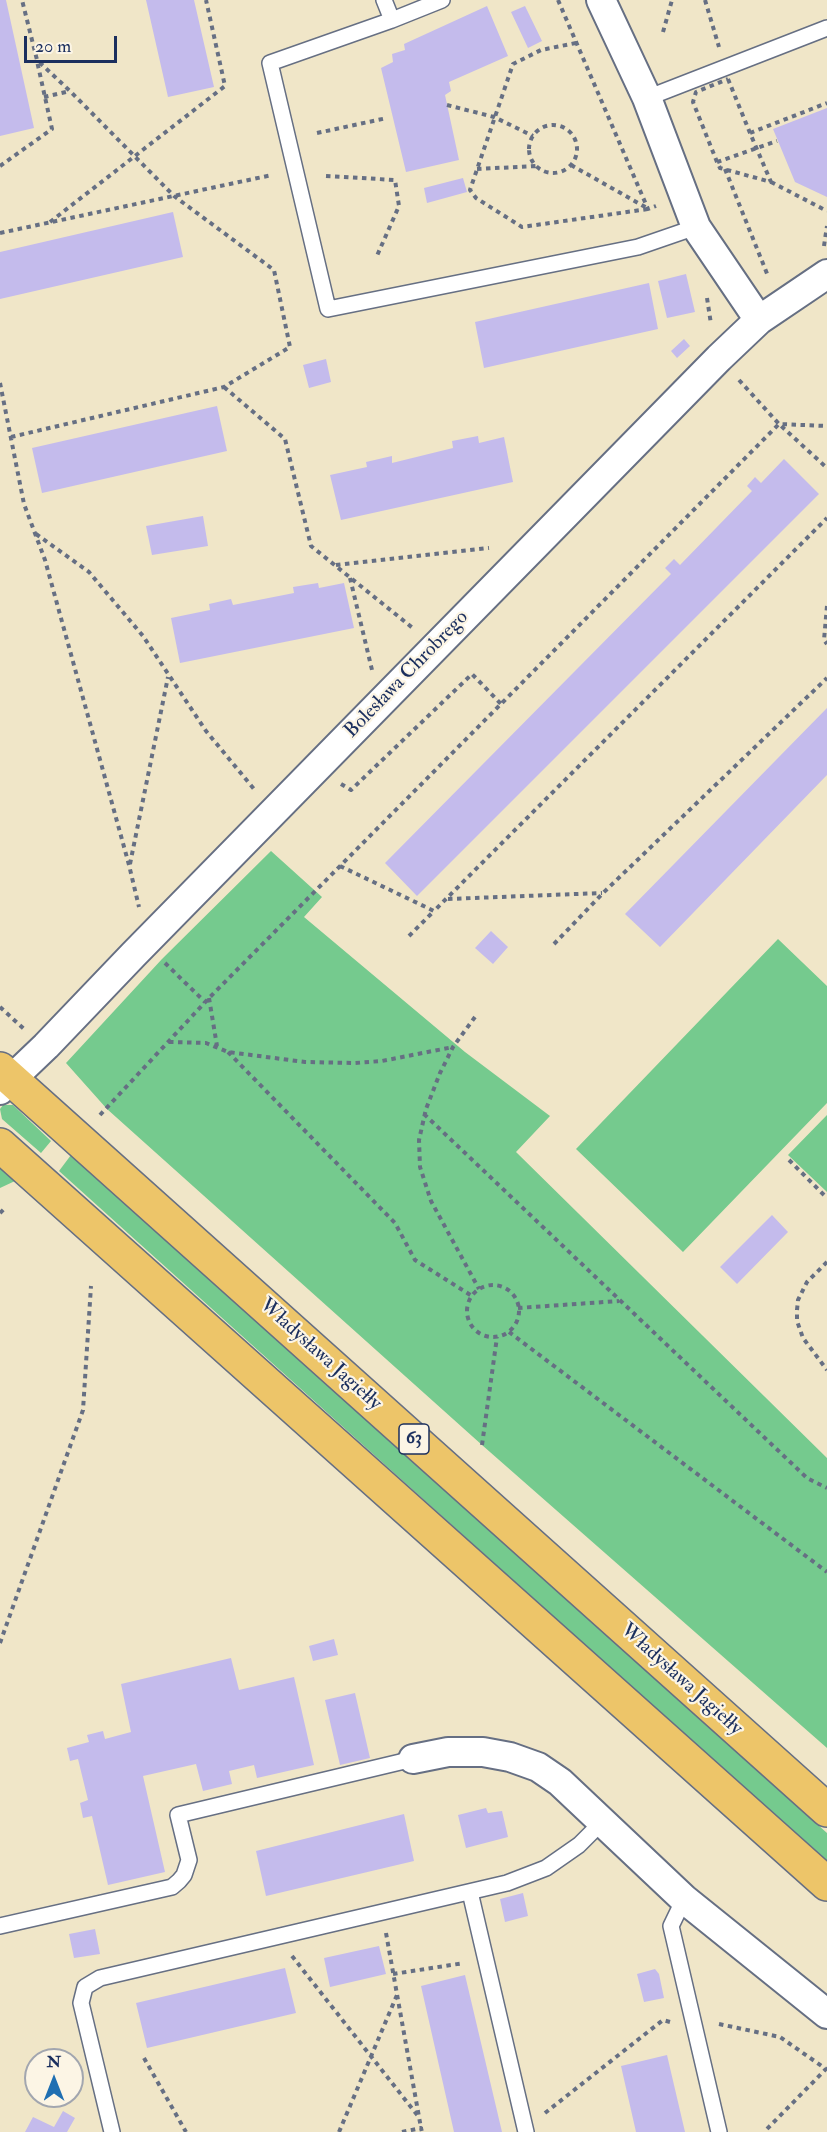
<!DOCTYPE html>
<html>
<head>
<meta charset="utf-8">
<style>
  body { margin:0 }
  #map { position:relative; width:827px; height:2132px; overflow:hidden; background:#f0e6c8; font-family:"IM FELL Double Pica",serif }
  canvas { display:block }
  .north { position:absolute; left:24px; top:2048px; width:60px; height:60px; box-sizing:border-box; background:#fcf5e5; border:2px solid #a2a6af; border-radius:50%; rotate:0deg; font-size:16px; font-weight:700; line-height:24px; text-align:center; color:#1b2f5e }
  .north::after { content:''; display:block; margin:auto; width:21px; height:27px; background:#1f6fb2; clip-path:polygon(50% 0,100% 100%,50% 72%,0 100%) }
  .scale { position:absolute; left:24px; top:36px; width:93px; height:27px; box-sizing:border-box; border:3px solid #1b2f5e; border-top:0; padding-left:8px; font-size:18px; line-height:21px; white-space:nowrap; color:#1b2f5e; -webkit-text-stroke:4px #fcf5e5; paint-order:stroke }
</style>
</head>
<body>
<div id="map">
<canvas width="827" height="2132"></canvas>
<div class="north">N</div>
<div class="scale">20 m</div>
</div>
<script>
const g = document.querySelector('canvas').getContext('2d');
g.lineJoin = 'round';
function fill(path, color) { g.fillStyle = color; g.fill(path, 'evenodd'); }
const poly = rows => new Path2D(rows.map(r => 'M' + r).join(''));
function trace(path, color, width, dash) { g.strokeStyle = color; g.lineWidth = width; g.lineCap = dash ? 'butt' : 'round'; g.setLineDash(dash || []); g.stroke(path); }
function write(font, color, halo, rows, align = 'center') {
  g.font = font + ' "IM FELL Double Pica",serif'; g.lineWidth = 4.5; g.setLineDash([]); g.textBaseline = 'middle'; g.strokeStyle = halo; g.fillStyle = color; for (const [text, x, y, turn = 0] of rows) {
    g.save(); g.translate(x, y); g.rotate((+turn || 0) * Math.PI / 180); g.textAlign = isNaN(turn) ? turn : align; if (halo) g.strokeText(text, 0, 0); g.fillText(text, 0, 0); g.restore();
  }
}
fill(poly([
  [271,851,322,897,304,917,465,1052,550,1116,516,1152,827,1458,827,1748,482,1445,107,1109,66,1063,162,959],
  [778,939,827,986,827,1103,683,1252,576,1149],
  [3,1105,13,1105,51,1141,41,1153,2,1119,0,1109],
  [827,1115,827,1192,788,1155],
  [71,1155,827,1833,827,1863,59,1171],
  [0,1167,15,1181,0,1188]
]), '#75ca8e');
fill(poly([
  [0,0,6,0,34,128,0,136],
  [146,0,194,0,214,87,168,97],
  [487,6,508,56,449,82,451,91,445,95,459,160,406,172,381,68,393,62,392,54,405,50,404,44],
  [525,6,542,41,528,48,511,12],
  [827,108,827,197,795,182,773,129],
  [463,178,467,192,427,203,424,188],
  [173,212,183,257,0,299,0,252],
  [686,274,695,312,667,318,658,281],
  [649,283,658,329,484,368,475,322],
  [684,339,690,346,677,358,671,351],
  [326,359,331,382,309,388,303,365],
  [217,406,227,451,42,493,32,448],
  [478,436,479,443,504,437,513,482,341,520,330,475,367,467,366,462,392,456,392,463,453,448,452,441],
  [784,459,819,494,417,896,385,863,671,574,665,568,674,559,680,565,752,491,747,486,755,477,761,483],
  [203,516,208,546,152,555,146,526],
  [318,583,319,588,344,583,354,628,180,663,171,618,210,610,209,604,231,599,233,605,294,593,293,587],
  [827,708,827,775,660,947,625,914],
  [491,931,508,947,493,964,475,948],
  [772,1215,788,1232,737,1284,720,1267],
  [334,1639,338,1655,313,1661,309,1646],
  [231,1658,239,1690,294,1677,314,1765,257,1778,254,1765,229,1771,232,1784,203,1791,196,1764,143,1776,165,1872,108,1885,92,1816,83,1818,80,1803,88,1800,78,1759,70,1761,67,1748,89,1742,87,1735,103,1731,105,1739,131,1732,121,1684],
  [355,1693,370,1758,340,1765,325,1700],
  [486,1808,488,1813,502,1811,508,1837,466,1848,458,1815],
  [404,1814,414,1861,266,1896,256,1851],
  [523,1893,528,1916,505,1922,500,1899],
  [95,1929,100,1954,74,1958,69,1934],
  [379,1946,386,1974,330,1987,324,1958],
  [285,1968,296,2013,147,2048,136,2003],
  [655,1969,659,1974,664,1998,644,2002,637,1974],
  [465,1975,502,2132,454,2132,421,1986],
  [667,2055,685,2132,636,2132,621,2066],
  [63,2111,75,2118,67,2132,25,2132,33,2117,54,2127]
]), '#c4bbec');
const lane = poly([
  [384,0,392,20,270,63,328,309,638,247,696,227],
  [392,20,442,0],
  [647,98,827,28],
  [470,1892,526,2132],
  [684,1899,671,1926,719,2132],
  [0,1926,172,1887,179,1881,184,1875,189,1860,178,1815,413,1759],
  [112,2132,81,2003,85,1987,100,1978,507,1883,546,1868,579,1845,603,1821]
]);
const street = poly([
  [601,0,647,98,696,227,759,320],
  [0,1090,46,1046,134,954,719,358,759,320,827,274],
  [413,1759,448,1752,483,1752,510,1757,538,1767,560,1782,684,1899,827,2014]
]);
const primary = poly([
  [0,1069,827,1810],
  [0,1145,827,1884]
]);
trace(lane, '#666f83', 18);
trace(street, '#666f83', 32);
trace(primary, '#666f83', 36);
trace(poly([
  [558,0,648,209,656,206],
  [705,0,719,47],
  [663,32,672,0],
  [576,43,541,50,513,64,470,190,476,198,522,227,648,209],
  [728,79,750,133,771,182,720,168,717,162,693,102,696,92,728,79],
  [44,97,70,91],
  [447,105,494,117,533,136],
  '529 149a24 24 0 1 1 48 0a24 24 0 1 1-48 0Z',
  [317,133,387,118],
  [750,133,827,103],
  [717,162,777,141],
  [571,165,647,208],
  [0,166,52,129,37,61],
  [477,169,536,166],
  [725,169,768,276],
  [326,176,395,180,399,206,376,258],
  [771,182,827,211],
  [50,222,225,86,206,0],
  [0,233,272,175],
  [824,246,827,226],
  [707,298,711,324],
  [739,380,779,424,827,426],
  [0,383,24,504,45,560,129,865,139,907],
  [224,387,285,439,311,546,414,629],
  [11,437,224,387,290,347,274,270,174,196,70,91,37,60,22,0],
  [36,534,89,572,143,636,206,731,254,789],
  [336,565,489,548],
  [350,578,372,670],
  [827,606,824,640,827,644],
  [341,784,351,790,472,674,501,704],
  [130,864,168,677],
  [340,866,434,911,827,518],
  [448,899,602,893],
  [409,936,434,911],
  [554,944,603,893,827,678],
  [165,963,205,1002],
  [209,998,217,1046],
  [0,1007,24,1029],
  [475,1017,453,1047,440,1073,426,1109,419,1140,420,1167,431,1201,479,1289],
  [169,1042,206,1043,228,1052,305,1062,355,1063,382,1061,453,1047],
  [228,1052,395,1223,415,1260,472,1296],
  [424,1114,807,1478,827,1488],
  [100,1115,209,998,779,424,827,468],
  [789,1160,827,1198],
  [0,1213,5,1208],
  [827,1262,807,1282,798,1300,797,1310,797,1321,803,1338,827,1370],
  '467 1311a26 26 0 1 1 52 0a26 26 0 1 1-52 0Z',
  [518,1308,619,1301],
  [509,1332,827,1572],
  [482,1445,497,1337],
  [0,1643,83,1410,91,1286],
  [386,1933,421,2128],
  [292,1956,418,2116],
  [393,1974,464,1963],
  [719,2024,780,2037,826,2069,764,2132],
  [144,2058,186,2132],
  [545,2113,663,2020,670,2022],
  [339,2132,397,1995],
  [402,2132,421,2128,422,2132]
]), '#666f83', 4, [4.5, 4.5]);
trace(lane, '#fff', 15);
trace(street, '#fff', 28);
trace(primary, '#edc569', 33);
for (const [x, y, w] of [
  [414,1439,30]
]) { const box = new Path2D(); box.roundRect(x - w / 2, y - 15, w, 30, 4.5); g.fillStyle = '#fcf5e5'; g.fill(box); trace(box, '#1b2f5e', 1.5); }
write('bold 18px', '#1b2f5e', null, [
  ["63",414,1439]
]);
write('20px', '#1b2f5e', '#fcf5e5', [
  ["Bolesława Chrobrego",407,675,-46],
  ["Władysława Jagiełły",320,1355,42],
  ["Władysława Jagiełły",681,1680,42]
]);
</script>
</body>
</html>
